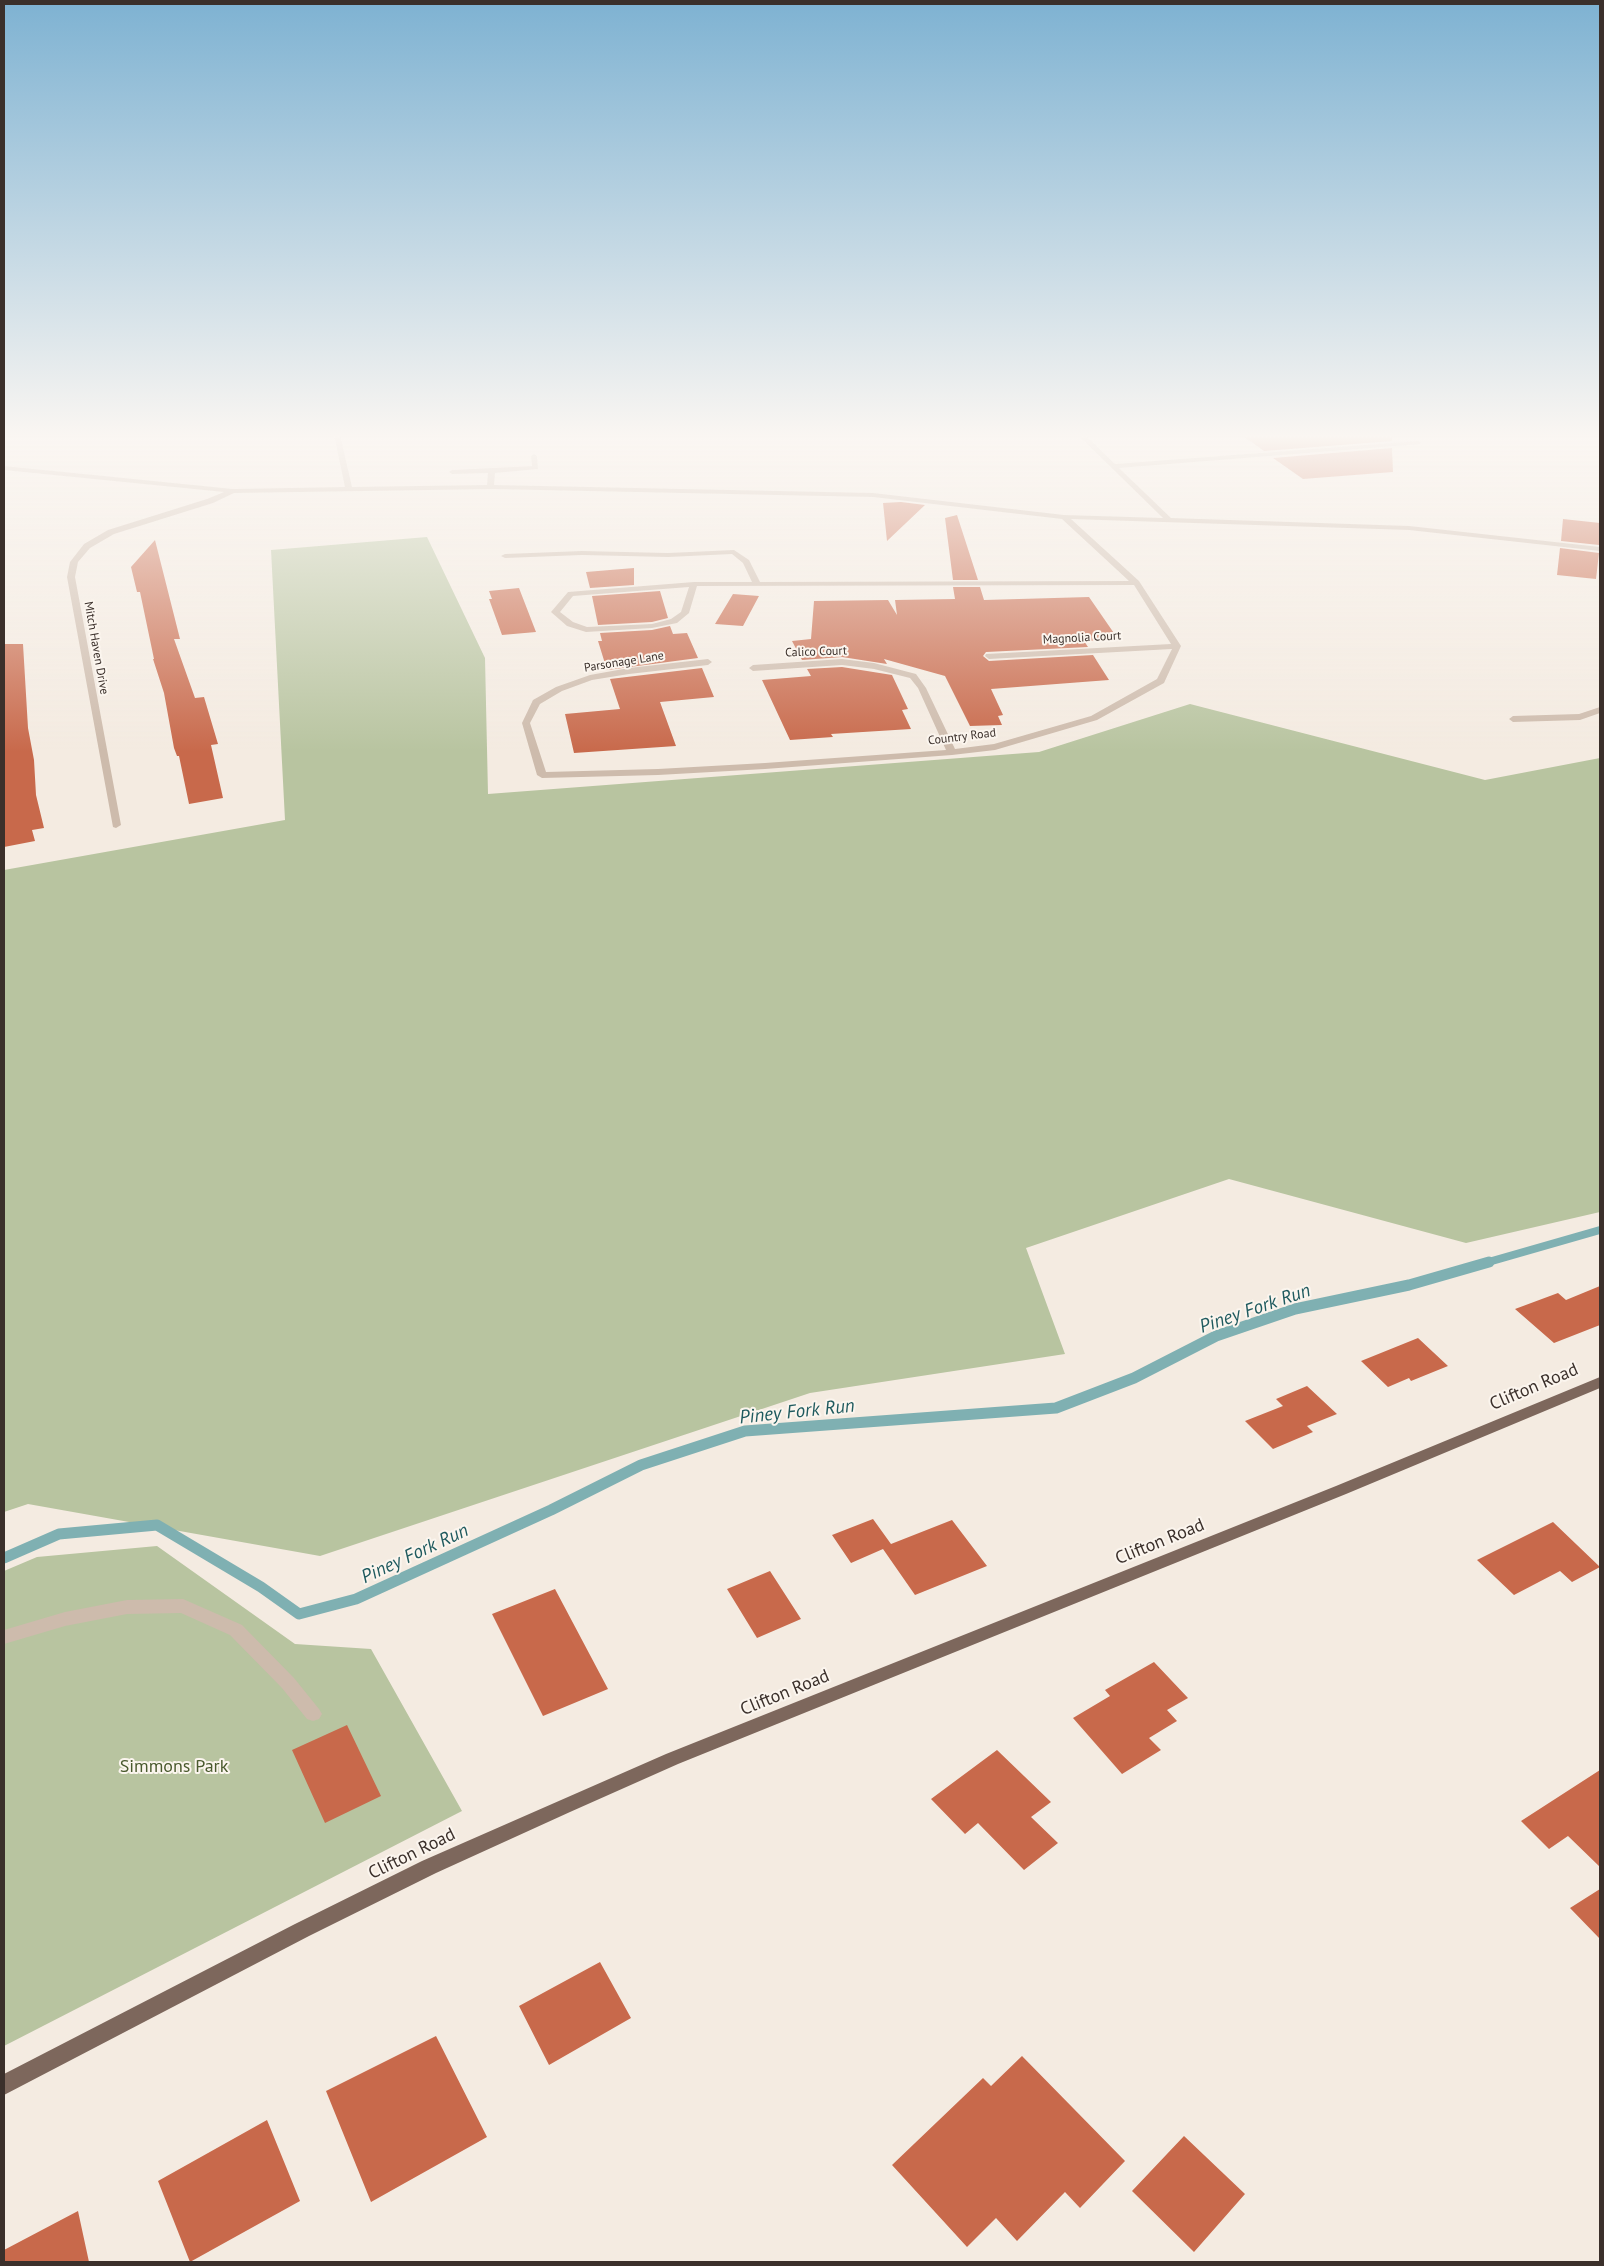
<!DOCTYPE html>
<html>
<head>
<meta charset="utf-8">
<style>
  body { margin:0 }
  #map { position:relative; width:1604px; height:2266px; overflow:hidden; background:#f4ebe1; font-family:"PT Sans",sans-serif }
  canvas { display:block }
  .frame { position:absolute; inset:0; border:5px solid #3b302b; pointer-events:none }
</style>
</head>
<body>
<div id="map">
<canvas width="1604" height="2266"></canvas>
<div class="frame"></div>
</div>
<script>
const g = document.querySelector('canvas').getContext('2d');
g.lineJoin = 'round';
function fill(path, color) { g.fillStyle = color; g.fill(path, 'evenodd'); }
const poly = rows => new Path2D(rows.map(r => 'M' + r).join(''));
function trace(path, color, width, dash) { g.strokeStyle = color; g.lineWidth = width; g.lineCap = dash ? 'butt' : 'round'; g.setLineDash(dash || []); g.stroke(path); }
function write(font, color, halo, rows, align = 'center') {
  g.font = font + ' "PT Sans",sans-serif'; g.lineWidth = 4; g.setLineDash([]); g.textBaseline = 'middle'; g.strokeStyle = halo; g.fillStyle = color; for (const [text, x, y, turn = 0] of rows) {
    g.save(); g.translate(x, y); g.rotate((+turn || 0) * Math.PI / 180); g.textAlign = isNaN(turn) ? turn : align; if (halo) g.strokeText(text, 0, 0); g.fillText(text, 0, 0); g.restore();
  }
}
fill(poly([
  [427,537,485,658,488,794,1039,752,1190,704,1485,780,1600,758,1600,1212,1466,1243,1229,1179,1026,1248,1065,1354,810,1393,320,1556,28,1504,4,1512,4,870,285,820,271,550],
  [157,1546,295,1644,371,1649,462,1811,4,2046,4,1571,37,1557]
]), '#b8c4a0');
trace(poly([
  [1485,1263,1600,1230]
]), '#7fb0b2', 8);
trace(poly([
  [4,1558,59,1534,157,1525,261,1587,299,1614,356,1599,551,1510,641,1465,745,1431,1056,1408,1134,1378,1216,1336,1295,1309,1409,1285,1489,1262]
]), '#7fb0b2', 11);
fill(poly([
  [1242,435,1392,435,1392,441,1264,451],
  [1392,448,1393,472,1303,479,1273,458],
  [901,502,925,505,887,541,883,503],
  [957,515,978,580,953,580,945,518],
  [1563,519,1600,523,1599,545,1561,541],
  [155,540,180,639,174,639,195,698,204,697,218,744,211,745,223,798,189,804,179,756,177,756,174,748,164,693,153,659,154,659,140,592,137,592,131,567],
  [1560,548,1599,553,1596,579,1557,575],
  [634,568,634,585,590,588,586,572],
  [953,587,980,587,984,600,1089,597,1118,639,1084,641,1088,647,986,652,983,656,989,661,1093,655,1109,680,991,689,1003,715,998,716,1002,725,970,726,945,676,884,659,887,664,842,657,802,660,792,641,811,639,814,601,888,600,897,615,895,600,955,599],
  [519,588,536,632,502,635,489,599,492,599,489,591],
  [660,591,668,618,652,622,598,625,592,596],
  [733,594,759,596,743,626,715,624],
  [670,626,673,634,687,633,698,658,607,670,598,641,602,641,600,633,652,630],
  [4,644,23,644,28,728,34,760,36,795,44,828,32,830,35,841,4,847],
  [842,667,892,675,908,709,902,710,911,729,831,734,833,737,790,740,762,680,811,676,807,669],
  [702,668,714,697,660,702,676,746,574,753,565,714,620,709,610,679],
  [1600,1286,1600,1325,1554,1343,1515,1309,1558,1293,1566,1300],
  [1418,1338,1448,1366,1411,1381,1409,1378,1388,1387,1361,1361],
  [1307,1386,1337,1414,1307,1426,1313,1432,1273,1449,1245,1421,1283,1406,1276,1399],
  [873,1519,891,1544,952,1520,987,1566,915,1595,883,1549,851,1563,832,1535],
  [1553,1522,1600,1567,1572,1582,1560,1571,1514,1595,1477,1560],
  [770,1571,801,1619,757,1638,727,1589],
  [555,1589,608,1689,543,1716,492,1614],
  [1154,1662,1188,1698,1167,1710,1177,1721,1149,1738,1161,1750,1122,1774,1073,1718,1110,1696,1105,1690],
  [347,1725,381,1796,325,1823,292,1750],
  [997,1750,1051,1802,1031,1817,1058,1843,1024,1870,978,1823,965,1834,931,1799],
  [1600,1770,1600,1867,1568,1836,1549,1849,1521,1821],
  [1600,1889,1600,1939,1570,1908],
  [600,1962,631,2018,549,2065,519,2006],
  [436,2036,487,2137,371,2202,326,2091],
  [1022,2056,1125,2161,1080,2208,1065,2192,1017,2241,996,2218,967,2247,892,2165,983,2078,991,2086],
  [267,2120,300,2201,190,2262,158,2181],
  [1184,2136,1245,2194,1194,2252,1132,2191],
  [78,2211,89,2262,4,2262,4,2250]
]), '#c8694b');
fill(poly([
  [334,435,340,435,352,487,487,485,488,473,452,474,449,472,452,470,532,466,531,456,534,454,537,456,538,469,495,473,494,485,873,493,1064,515,1163,518,1078,435,1085,435,1115,464,1418,441,1421,443,1420,444,1119,468,1171,518,1409,526,1600,547,1600,551,1409,530,1071,519,1139,581,1181,646,1164,683,1097,720,995,750,952,755,765,769,658,775,542,778,537,775,522,723,533,700,556,687,590,675,629,668,708,659,712,662,708,665,629,674,592,680,562,691,540,704,530,723,546,772,658,769,765,763,946,750,918,688,910,678,874,669,842,665,753,671,749,668,753,665,842,659,874,663,916,674,926,688,955,749,994,744,1091,716,1157,679,1172,649,989,659,985,656,986,654,1171,644,1134,585,697,586,689,613,677,623,652,628,586,632,567,626,551,612,568,592,694,582,752,582,743,563,732,554,668,557,582,555,505,558,501,556,505,554,582,551,668,553,734,550,749,560,760,582,1129,581,1062,519,873,497,493,489,234,493,213,503,114,534,90,548,78,562,75,577,121,825,116,828,113,827,67,577,70,562,84,544,108,530,207,499,224,492,4,470,4,466,233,489,345,487,334,435],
  [689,587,681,612,671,619,652,624,587,627,573,622,560,612,573,596,689,587],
  [1600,707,1600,713,1580,720,1513,722,1509,719,1513,716,1579,714,1600,707],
  [183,1599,242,1625,294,1678,319,1709,322,1714,319,1719,313,1721,307,1719,282,1688,230,1635,181,1613,127,1614,65,1626,4,1644,4,1630,65,1612,127,1600,183,1599]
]), '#cdbbac');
fill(poly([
  [1600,1377,1600,1388,1346,1494,678,1764,570,1812,436,1873,309,1936,4,2095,4,2074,295,1924,422,1861,666,1754,1336,1486,1600,1377]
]), '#7d675c');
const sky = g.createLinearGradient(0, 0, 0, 752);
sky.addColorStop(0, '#7eb2d2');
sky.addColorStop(0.58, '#faf6f2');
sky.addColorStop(1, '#faf6f200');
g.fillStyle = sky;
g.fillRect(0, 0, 1604, 752);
write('12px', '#3b302b', '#fbf5ee', [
  ["Magnolia Court",1082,638,-3],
  ["Mitch Haven Drive",96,648,80],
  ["Calico Court",816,652,-2],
  ["Parsonage Lane",624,662,-9],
  ["Country Road",962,737,-7]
]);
write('18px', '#3b302b', '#fbf5ee', [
  ["Clifton Road",1534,1387,-23],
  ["Clifton Road",1160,1542,-22],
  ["Clifton Road",785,1693,-22],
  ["Clifton Road",412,1854,-26]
]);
write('18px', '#4a5a2e', '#fbf5ee', [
  ["Simmons Park",174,1767]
]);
write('italic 19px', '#1f5a5e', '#fbf5ee', [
  ["Piney Fork Run",1255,1309,-19],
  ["Piney Fork Run",797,1412,-6],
  ["Piney Fork Run",415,1554,-25]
]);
</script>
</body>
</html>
